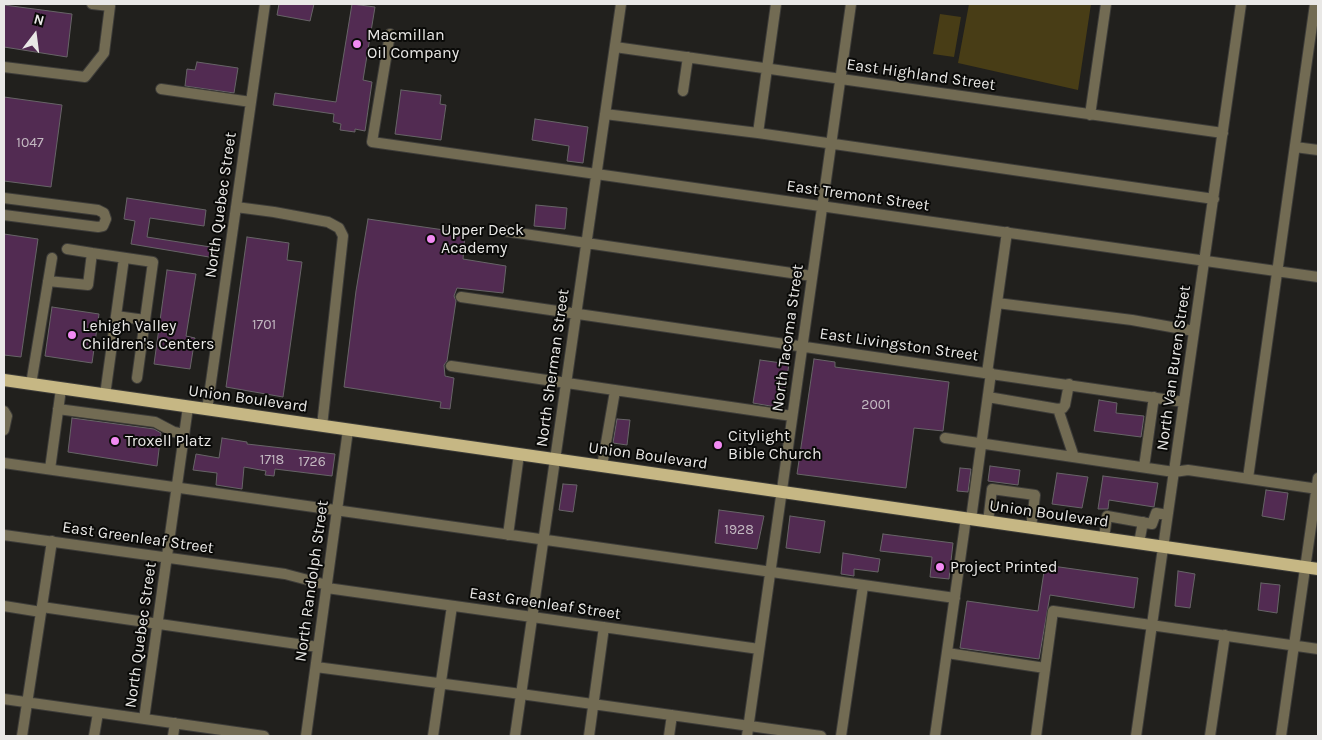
<!DOCTYPE html>
<html>
<head>
<meta charset="utf-8">
<style>
  body { margin:0 }
  #map { position:relative; width:1322px; height:740px; overflow:hidden; background:#21201d; font-family:Karla,sans-serif }
  canvas { display:block }
  .frame { position:absolute; inset:0; border:5px solid #e9e8e6; pointer-events:none }
  .north { position:absolute; left:10px; top:10px; width:50px; height:50px; -webkit-text-stroke:4px #0a0a08; paint-order:stroke; rotate:15deg; font-size:14px; font-weight:700; line-height:20px; text-align:center; color:#e9e8e6 }
  .north::after { content:''; display:block; margin:auto; width:18px; height:22px; background:#e9e8e6; clip-path:polygon(50% 0,100% 100%,50% 72%,0 100%) }
</style>
</head>
<body>
<div id="map">
<canvas width="1322" height="740"></canvas>
<div class="frame"></div>
<div class="north">N</div>
</div>
<script>
const g = document.querySelector('canvas').getContext('2d');
g.lineJoin = 'round';
function fill(path, color) { g.fillStyle = color; g.fill(path, 'evenodd'); }
const poly = rows => new Path2D(rows.map(r => 'M' + r).join(''));
function trace(path, color, width, dash) { g.strokeStyle = color; g.lineWidth = width; g.lineCap = dash ? 'butt' : 'round'; g.setLineDash(dash || []); g.stroke(path); }
function write(font, color, halo, rows, align = 'center') {
  g.font = font + ' Karla,sans-serif'; g.lineWidth = 4; g.setLineDash([]); g.textBaseline = 'middle'; g.strokeStyle = halo; g.fillStyle = color; for (const [text, x, y, turn = 0] of rows) {
    g.save(); g.translate(x, y); g.rotate((+turn || 0) * Math.PI / 180); g.textAlign = isNaN(turn) ? turn : align; if (halo) g.strokeText(text, 0, 0); g.fillText(text, 0, 0); g.restore();
  }
}
fill(poly([
  [969,4,1091,4,1078,90,958,63],
  [940,14,961,17,954,57,933,54]
]), '#483d16');
const building = poly([
  [279,4,314,4,310,21,277,15,279,4],
  [352,4,375,7,363,80,372,82,365,131,355,129,355,132,340,130,341,124,333,122,334,114,273,105,275,93,336,102,352,4],
  [4,5,72,14,67,57,4,47,4,5],
  [197,62,238,68,234,93,185,86,187,69,195,70,197,62],
  [401,90,441,95,440,104,446,105,441,140,395,134,401,90],
  [4,97,62,105,51,187,4,181,4,97],
  [535,119,588,127,583,163,567,161,569,146,532,140,535,119],
  [127,198,206,210,204,226,150,218,147,237,217,248,215,258,131,244,135,221,124,219,127,198],
  [536,205,567,208,565,229,534,226,536,205],
  [368,219,465,233,463,259,506,266,503,293,457,288,454,296,456,301,447,361,444,365,445,376,454,378,450,409,440,408,441,402,344,387,356,291,368,219],
  [4,234,38,239,21,357,4,355,4,234],
  [247,237,289,243,287,260,302,262,283,397,226,387,247,237],
  [167,270,196,274,186,336,195,338,190,369,154,364,167,270],
  [52,307,99,314,92,363,45,356,52,307],
  [814,359,835,362,835,367,949,382,943,431,914,428,906,488,797,474,814,359],
  [760,360,789,364,782,408,753,403,760,360],
  [1099,400,1117,403,1116,413,1144,416,1141,437,1094,431,1099,400],
  [72,418,154,429,161,433,157,466,68,452,72,418],
  [617,419,630,420,627,445,613,443,617,419],
  [222,438,247,442,247,444,335,454,332,476,275,469,274,476,265,475,266,471,244,467,242,489,216,485,217,473,193,470,196,454,219,458,222,438],
  [990,466,1020,470,1018,485,988,481,990,466],
  [960,468,971,469,968,492,957,491,960,468],
  [1057,473,1088,477,1082,508,1052,504,1057,473],
  [1103,476,1158,483,1154,507,1109,500,1108,509,1098,509,1103,476],
  [563,484,577,485,573,512,559,510,563,484],
  [1266,490,1288,493,1284,520,1262,516,1266,490],
  [719,510,764,516,757,549,715,543,719,510],
  [790,516,825,521,820,553,786,548,790,516],
  [883,534,953,543,949,579,930,577,932,557,880,551,883,534],
  [843,553,880,559,878,572,854,569,854,576,841,574,843,553],
  [1045,565,1138,578,1134,608,1050,595,1039,659,960,648,967,601,1038,611,1045,565],
  [1178,571,1195,574,1190,608,1175,606,1178,571],
  [1261,583,1280,585,1277,613,1258,610,1261,583]
]);
fill(building, '#522b52');
trace(building, '#676467', 1);
const minor = poly([
  [390,34,372,142,1318,277],
  [615,47,1223,133],
  [4,67,85,77,104,53,110,6,92,4],
  [161,89,251,102],
  [683,91,688,57],
  [605,114,758,133,1214,199],
  [1090,115,1106,4],
  [758,133,776,4],
  [1295,147,1318,150],
  [4,198,98,210,104,213,106,219,103,226,98,227,4,215],
  [236,207,274,212,328,222,339,228,343,236,322,426],
  [504,231,812,276],
  [92,253,153,262,137,378],
  [48,281,88,285,92,253,67,249],
  [461,297,1184,402],
  [997,303,1132,320,1194,331],
  [116,316,145,320],
  [451,366,792,416],
  [987,373,1007,232],
  [31,384,52,258],
  [105,395,124,258],
  [988,397,1058,409,1063,408,1065,405,1069,384],
  [58,409,155,422,174,432,184,434],
  [1058,409,1074,457],
  [207,410,265,4],
  [4,411,7,416,4,430],
  [945,438,1174,472,1188,470,1318,489],
  [4,463,955,598],
  [602,466,615,391],
  [1144,467,1154,397],
  [50,469,61,389],
  [1248,478,1315,4],
  [971,519,991,373],
  [988,522,992,489,1035,495,1031,528],
  [4,535,285,574,327,585],
  [508,535,519,454],
  [1104,538,1107,516,1152,524,1156,513,1167,515],
  [1139,543,1143,522],
  [327,588,759,649],
  [4,606,41,612],
  [42,607,318,647],
  [947,653,1045,668],
  [316,667,521,694,821,736],
  [4,699,264,736],
  [144,719,188,407],
  [22,736,52,541],
  [94,736,98,713],
  [173,736,175,723],
  [306,736,348,430],
  [433,736,452,606],
  [515,736,621,4],
  [589,736,604,627],
  [669,736,672,715],
  [747,736,851,4],
  [841,736,863,586],
  [935,736,966,518],
  [1036,736,1053,611,1318,649],
  [1136,736,1241,4],
  [1210,736,1225,635],
  [1281,736,1318,478]
]);
const major = poly([
  [4,380,1318,569]
]);
trace(minor, '#3d3c39', 12);
trace(major, '#3d3c39', 14);
trace(minor, '#726b53', 10);
trace(major, '#c6b784', 12);
for (const [x, y, r, color] of [
  [357,44,5,"#f28af3"],
  [431,239,5,"#f28af3"],
  [72,335,5,"#f28af3"],
  [115,441,5,"#f28af3"],
  [718,445,5,"#f28af3"],
  [940,567,5,"#f28af3"]
]) { const dot = new Path2D(); dot.arc(x, y, r, 0, 2 * Math.PI); g.fillStyle = color; g.fill(dot); trace(dot, '#0a0a08', 2); }
write('14px', '#c3b9c1', null, [
  ["1047",30,143],
  ["1701",264,325],
  ["2001",876,405],
  ["1718",272,460],
  ["1726",312,462],
  ["1928",739,530]
]);
write('16px', '#e9e8e6', '#0a0a08', [
  ["Macmillan",367,35],
  ["Oil Company",367,53],
  ["Upper Deck",441,230],
  ["Academy",441,248],
  ["Lehigh Valley",82,326],
  ["Children's Centers",82,344],
  ["Citylight",728,436],
  ["Bible Church",728,454],
  ["Troxell Platz",125,441],
  ["Project Printed",950,567]
], 'left');
write('16px', '#e9e8e6', '#0a0a08', [
  ["East Highland Street",921,75,8],
  ["East Tremont Street",858,196,8],
  ["North Quebec Street",221,205,-82],
  ["North Tacoma Street",788,338,-82],
  ["East Livingston Street",899,345,8],
  ["North Sherman Street",553,368,-82],
  ["North Van Buren Street",1174,368,-82],
  ["Union Boulevard",248,399,8],
  ["Union Boulevard",648,456,8],
  ["Union Boulevard",1049,514,8],
  ["East Greenleaf Street",138,538,8],
  ["North Randolph Street",312,581,-82],
  ["East Greenleaf Street",545,604,8],
  ["North Quebec Street",141,635,-82]
]);
</script>
</body>
</html>
